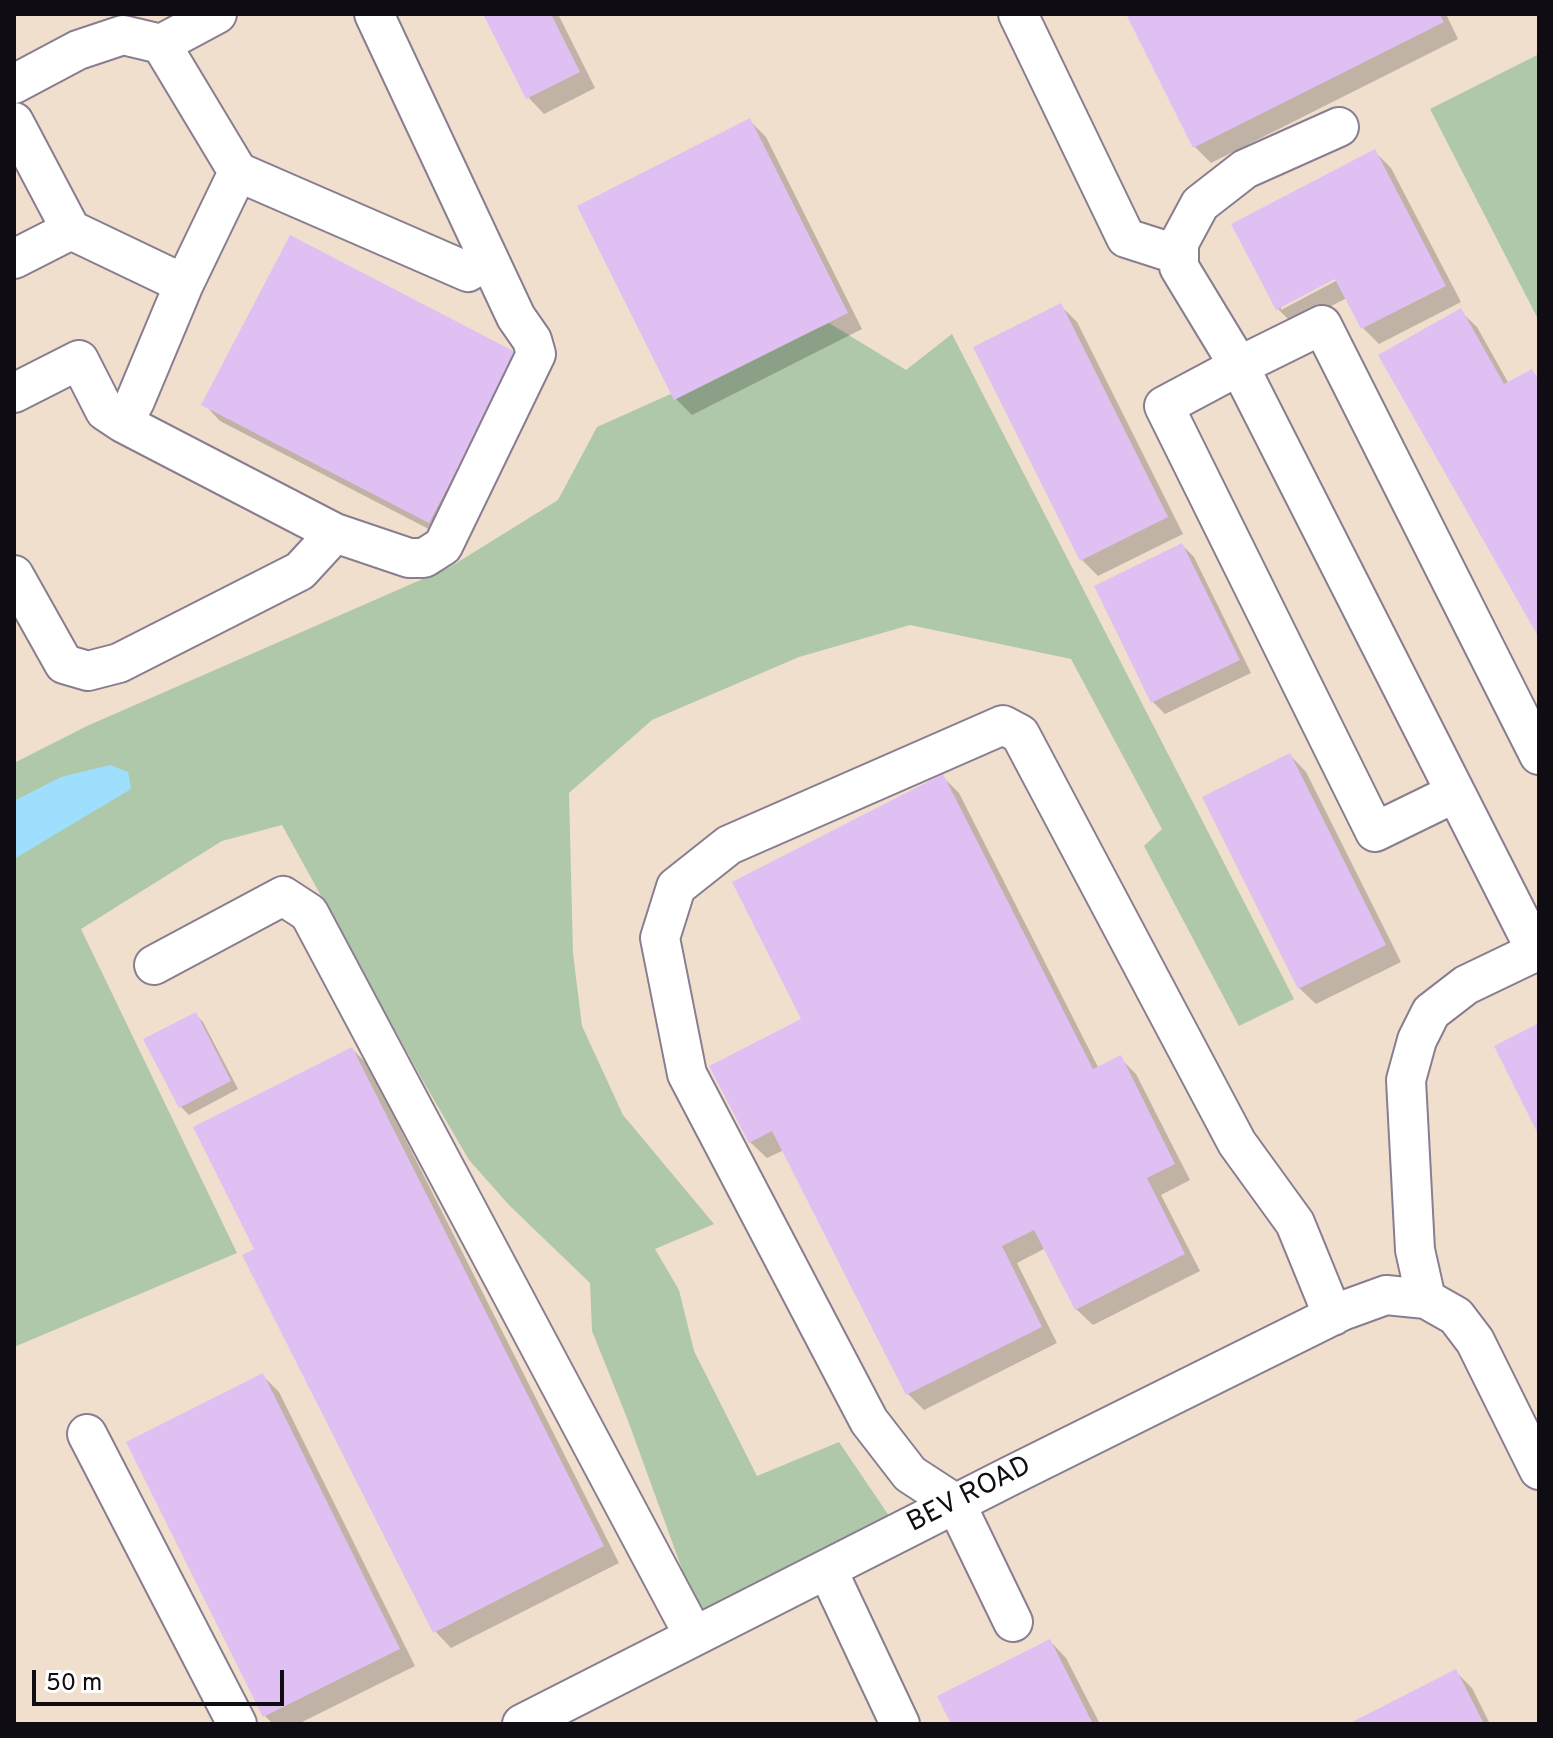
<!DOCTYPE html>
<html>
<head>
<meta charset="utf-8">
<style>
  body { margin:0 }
  #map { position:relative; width:1553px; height:1738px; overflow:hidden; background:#f4e6fc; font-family:Overpass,sans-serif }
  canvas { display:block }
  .frame { position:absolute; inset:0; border:16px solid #100c13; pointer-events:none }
  .scale { position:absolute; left:32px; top:1670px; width:252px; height:36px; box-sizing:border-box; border:4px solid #100c13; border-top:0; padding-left:10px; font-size:24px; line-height:28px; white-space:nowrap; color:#100c13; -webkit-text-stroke:6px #fff; paint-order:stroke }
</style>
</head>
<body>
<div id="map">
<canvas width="1553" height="1738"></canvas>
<div class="frame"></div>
<div class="scale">50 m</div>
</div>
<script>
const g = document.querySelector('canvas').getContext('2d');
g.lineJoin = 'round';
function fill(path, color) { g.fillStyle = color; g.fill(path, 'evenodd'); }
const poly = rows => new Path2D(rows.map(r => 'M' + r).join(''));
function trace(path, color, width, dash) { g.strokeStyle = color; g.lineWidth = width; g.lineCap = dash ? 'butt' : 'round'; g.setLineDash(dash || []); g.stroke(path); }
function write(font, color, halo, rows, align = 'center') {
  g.font = font + ' Overpass,sans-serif'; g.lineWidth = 6; g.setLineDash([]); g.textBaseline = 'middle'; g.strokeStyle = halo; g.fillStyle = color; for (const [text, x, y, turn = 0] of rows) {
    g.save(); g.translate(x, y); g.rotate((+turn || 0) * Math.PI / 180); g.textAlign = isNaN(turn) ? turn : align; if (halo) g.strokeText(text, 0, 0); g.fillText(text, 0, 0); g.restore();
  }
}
fill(poly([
  [14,14,1539,14,1539,54,1431,109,1539,321,1539,1724,14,1724]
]), '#f1dfce');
fill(poly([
  [1539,54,1539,321,1430,109],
  [829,323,906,370,952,334,1294,999,1239,1026,1144,846,1162,829,1071,659,910,625,799,657,652,720,569,793,573,953,582,1026,623,1115,714,1224,655,1249,679,1290,694,1351,757,1476,839,1442,900,1532,694,1636,686,1580,627,1418,592,1331,590,1283,509,1205,469,1160,423,1081,282,825,222,841,81,929,237,1253,14,1347,14,763,87,726,450,567,558,500,597,427]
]), '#b0c8aa');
fill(poly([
  [110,765,128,772,131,789,14,859,14,801,61,777]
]), '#9ddffc');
fill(poly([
  [486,14,558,14,595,88,544,114,528,97],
  [1128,14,1446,14,1458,39,1211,163,1195,147],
  [750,121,766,137,862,329,692,415,676,399],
  [1375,152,1391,168,1461,302,1379,344,1363,328,1347,298,1294,325,1278,309],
  [1343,273,1345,276,1281,310,1281,305],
  [1061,306,1077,322,1183,534,1098,576,1082,560],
  [1460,311,1477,327,1509,384,1532,371,1539,379,1539,634],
  [524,359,446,538,220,421,204,404],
  [1182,545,1194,557,1251,673,1165,714,1153,702,1097,587],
  [1290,755,1306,772,1401,962,1316,1004,1299,988],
  [943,777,959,793,1099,1069,1120,1058,1136,1074,1190,1180,1161,1195,1200,1271,1093,1325,1076,1309,1046,1248,1017,1263,1057,1343,924,1410,908,1394,784,1150,767,1158,750,1142,804,1020],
  [195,1014,203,1022,238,1089,189,1115,181,1107,146,1040],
  [352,1049,368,1065,619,1563,451,1648,435,1631],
  [263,1376,279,1392,415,1666,298,1724,273,1724,265,1716],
  [1050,1641,1066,1658,1100,1724,953,1724],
  [1456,1672,1472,1688,1490,1724,1352,1724]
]), '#0003');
fill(poly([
  [483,14,551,14,580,72,526,99],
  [1126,14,1439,14,1444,22,1193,148],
  [750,118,848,313,674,400,577,206],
  [1375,149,1446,286,1361,329,1335,279,1276,310,1231,224],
  [290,235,525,357,488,411,429,523,201,405],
  [1061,303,1168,517,1080,561,973,347],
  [1461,308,1504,384,1532,369,1539,381,1539,434,1537,435,1539,438,1539,638,1378,355],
  [1182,543,1240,660,1151,703,1094,586],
  [1290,753,1386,945,1298,989,1202,797],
  [943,774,1093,1069,1121,1055,1175,1164,1147,1178,1185,1254,1075,1310,1034,1230,1002,1246,1042,1327,906,1395,772,1131,749,1143,709,1066,801,1019,732,882],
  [196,1012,231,1081,179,1108,143,1039],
  [1539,1023,1539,1131,1537,1132,1494,1046],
  [352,1047,604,1546,433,1633,242,1255,254,1249,193,1127],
  [263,1373,400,1649,263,1717,126,1442],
  [1050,1639,1093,1724,951,1724,937,1696],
  [1456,1669,1484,1724,1348,1724]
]), '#e0c0f3');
const minor = poly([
  [217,14,161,44,238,172,468,272,488,258],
  [1018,14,1126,238,1179,255],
  [14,84,78,50,123,35,161,44],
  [14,122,71,230,14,259],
  [1339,127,1245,169,1200,204,1179,243,1179,267,1239,366,1322,325,1539,755],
  [184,284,238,172],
  [14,393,79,360,105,411,123,423,135,401,184,284,71,230],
  [123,423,335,533],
  [14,575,64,664,88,671,119,663,300,571,335,533,409,558,424,558,443,546,536,354,532,340,516,317,374,14],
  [1455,793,1375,832,1164,406,1239,366,1536,951],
  [154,965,283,896,309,913,694,1636],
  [1426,1299,1415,1250,1406,1080,1417,1040,1431,1012,1466,985,1539,950],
  [87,1434,237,1724],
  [827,1569,900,1724],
  [1013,1622,956,1504,910,1474,869,1421,687,1074,660,938,676,887,729,845,1003,725,1020,734,1237,1143,1295,1223,1333,1316],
  [522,1724,1010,1476,1342,1311,1386,1295,1426,1299,1456,1316,1475,1341,1539,1470]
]);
trace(minor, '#897d90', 42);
trace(minor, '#fff', 38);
write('28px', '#100c13', '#fff', [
  ["BEV ROAD",970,1496,-27]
]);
</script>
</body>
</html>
